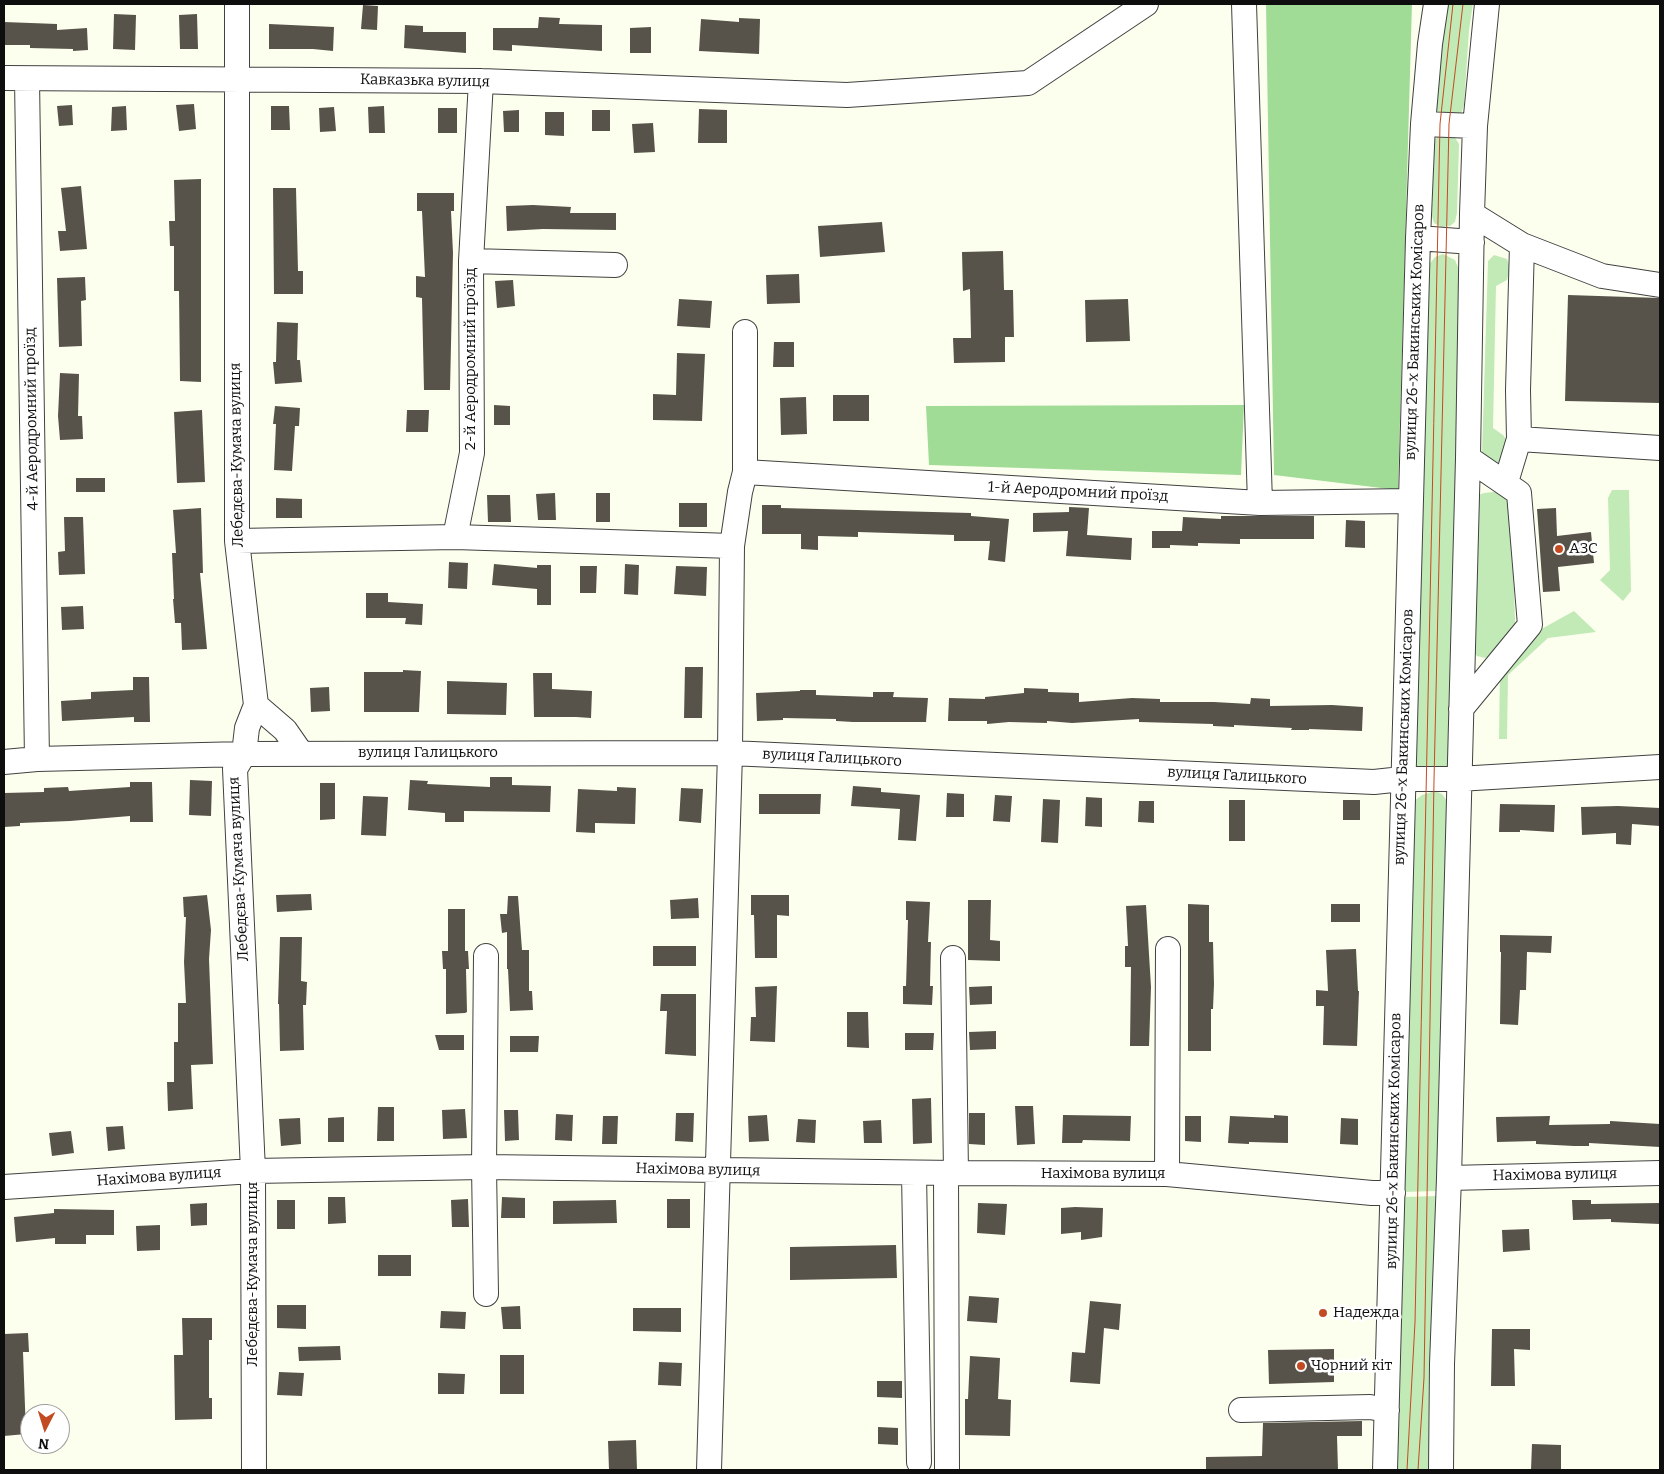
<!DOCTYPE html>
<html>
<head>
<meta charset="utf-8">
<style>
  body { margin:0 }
  #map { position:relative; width:1664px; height:1474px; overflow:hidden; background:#fdffee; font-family:Bitter,serif }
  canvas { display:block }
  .frame { position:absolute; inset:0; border:5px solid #0e0e0e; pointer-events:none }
  .north { position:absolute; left:20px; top:1404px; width:50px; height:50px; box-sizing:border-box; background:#fff; border:1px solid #9f9f9f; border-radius:50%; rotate:185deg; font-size:14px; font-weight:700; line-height:20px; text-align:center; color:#0e0e0e }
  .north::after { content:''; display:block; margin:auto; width:18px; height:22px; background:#c24b22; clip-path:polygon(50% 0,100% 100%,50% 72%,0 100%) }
</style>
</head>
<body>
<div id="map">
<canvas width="1664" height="1474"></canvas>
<div class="frame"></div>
<div class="north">N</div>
</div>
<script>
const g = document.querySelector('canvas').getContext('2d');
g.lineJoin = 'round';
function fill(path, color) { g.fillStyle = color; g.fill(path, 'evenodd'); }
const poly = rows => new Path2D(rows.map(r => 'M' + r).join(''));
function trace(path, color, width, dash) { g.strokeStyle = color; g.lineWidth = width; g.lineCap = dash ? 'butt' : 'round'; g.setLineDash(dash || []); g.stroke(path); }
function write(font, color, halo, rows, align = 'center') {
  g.font = font + ' Bitter,serif'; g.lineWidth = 5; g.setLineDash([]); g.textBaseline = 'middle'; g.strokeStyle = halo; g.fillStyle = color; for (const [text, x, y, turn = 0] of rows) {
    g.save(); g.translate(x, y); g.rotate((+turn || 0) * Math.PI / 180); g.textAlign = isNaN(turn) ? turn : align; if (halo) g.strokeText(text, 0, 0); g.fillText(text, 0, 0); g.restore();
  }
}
fill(poly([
  [1445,4,1473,4,1469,30,1464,105,1461,114,1438,113,1434,106],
  [1439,135,1454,136,1459,144,1457,213,1455,222,1450,226,1441,227,1434,223,1431,213,1433,141],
  [1443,254,1455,260,1460,272,1448,769,1416,767,1427,267,1435,257],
  [1494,255,1507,259,1510,268,1507,280,1496,286,1493,428,1503,435,1509,443,1501,467,1482,454,1488,261],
  [1612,490,1629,490,1631,591,1623,601,1600,580,1610,570,1608,498],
  [1493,492,1502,493,1511,505,1515,620,1515,628,1493,654,1485,658,1477,656,1473,651,1478,495,1484,493],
  [1574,611,1596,632,1548,638,1508,675,1507,739,1499,739,1500,667,1536,632],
  [1435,791,1442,794,1447,801,1437,1191,1403,1192,1414,801,1422,795],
  [1437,1196,1431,1470,1395,1470,1404,1197]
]), '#c2eab7');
fill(poly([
  [1266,4,1412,4,1398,490,1274,475],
  [1244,405,1241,475,929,465,926,406]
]), '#a0dc96');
fill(poly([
  [363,5,378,6,377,30,361,29],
  [114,14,136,15,135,50,113,49],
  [197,14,198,49,180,49,179,15],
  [539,17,560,18,559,24,602,25,602,51,512,45,512,51,493,50,493,28,538,28],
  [739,18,760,19,759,54,699,51,701,19,739,22],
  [4,22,57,24,57,30,87,28,88,50,73,51,73,49,30,48,30,45,4,45],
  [269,24,334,27,333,51,313,49,269,49],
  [405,25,423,26,423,32,466,32,466,53,404,48],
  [651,27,651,53,630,53,630,28],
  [194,104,196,129,179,131,176,105],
  [72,105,73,125,59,126,57,106],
  [126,106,127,130,111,131,112,107],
  [271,106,289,106,290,130,271,130],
  [384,106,385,133,369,133,368,107],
  [334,107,336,131,320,132,319,108],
  [438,108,457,108,457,133,438,133],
  [699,109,727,110,727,143,698,143],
  [519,110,519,132,504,132,503,111],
  [592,110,610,110,610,131,592,131],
  [545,112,564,112,564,136,545,135],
  [653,123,655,152,634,153,632,124],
  [201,179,201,382,180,381,179,291,174,291,174,246,170,246,169,221,175,221,174,180],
  [81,186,87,249,60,251,58,231,66,231,61,188],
  [273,188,296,188,298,271,303,271,303,294,274,294],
  [417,193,454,193,454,211,451,211,453,253,450,390,424,390,422,298,416,297,416,276,425,277,422,211,417,211],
  [533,205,571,207,570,213,616,213,616,230,543,229,507,231,506,206],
  [882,222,885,252,820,257,818,226],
  [1003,251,1004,290,1013,290,1014,337,1005,337,1005,362,954,363,953,338,971,338,970,289,963,291,962,252],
  [799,274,800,303,767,304,766,275],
  [85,277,86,300,81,301,82,346,59,347,57,278],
  [513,280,515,306,497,308,495,281],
  [1568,295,1660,298,1660,403,1565,401],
  [679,299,712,301,710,328,677,326],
  [1128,299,1130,341,1086,342,1085,300],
  [277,322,298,323,297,360,300,360,302,382,275,384,273,362,276,362],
  [774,342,794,342,794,367,773,367],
  [677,353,705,354,702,421,653,420,653,394,676,395],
  [60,373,79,374,78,416,82,416,83,439,60,440,58,416],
  [833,395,869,395,869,421,833,421],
  [806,397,807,434,781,435,780,398],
  [494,405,510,406,510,425,494,425],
  [275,406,300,408,299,426,295,426,292,471,274,470,276,424,273,424],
  [202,410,205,482,177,483,174,412],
  [407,410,429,410,428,432,406,432],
  [76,478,105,478,105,492,76,492],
  [555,493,556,520,538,520,536,494],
  [596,493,610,493,610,522,596,522],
  [487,495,510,495,511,522,488,522],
  [276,498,302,499,302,518,276,518],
  [679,503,707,503,707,527,679,527],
  [762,505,781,505,781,508,971,513,971,516,1009,519,1005,562,988,560,990,541,954,541,954,535,858,532,858,537,818,536,818,550,801,549,801,534,762,534],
  [1069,507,1089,508,1087,535,1132,538,1131,560,1066,556,1068,531,1033,532,1033,513,1069,512],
  [201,508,203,573,200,573,207,649,182,650,181,623,175,623,173,599,174,599,172,553,176,553,173,510],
  [1556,508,1557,536,1591,532,1594,563,1558,567,1560,591,1543,592,1537,509],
  [1221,516,1314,516,1314,539,1240,539,1240,544,1198,543,1198,546,1170,545,1170,548,1152,548,1152,531,1182,531,1183,517,1221,519],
  [64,517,83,517,85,574,59,575,58,552,65,551],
  [1346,520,1365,521,1365,548,1345,547],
  [449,562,468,563,467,589,448,588],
  [494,564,537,568,537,565,551,565,551,605,537,605,537,589,492,585],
  [625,564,639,565,638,595,624,594],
  [580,566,597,566,596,593,580,593],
  [676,566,707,567,706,596,674,594],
  [366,593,388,593,388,602,423,604,422,625,405,624,406,618,366,618],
  [83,606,84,629,62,630,61,607],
  [685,667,703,667,702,718,684,718],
  [403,670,421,671,419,712,364,712,364,672,403,672],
  [533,673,552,673,552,689,592,691,591,718,576,717,534,717],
  [133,677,149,677,150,722,134,722,134,717,62,721,61,701,91,699,91,692,133,690],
  [447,681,507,683,506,715,447,714],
  [329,687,330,711,311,712,310,688],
  [1024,688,1048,689,1048,692,1079,693,1079,702,1132,698,1160,699,1160,702,1214,702,1250,704,1251,698,1270,699,1270,706,1332,705,1363,707,1362,731,1309,729,1309,730,1291,730,1292,728,1234,725,1234,727,1213,726,1213,724,1139,722,1139,719,1072,723,1047,721,1047,723,1009,722,987,724,987,721,948,721,949,698,985,699,985,697,1024,693],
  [800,690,816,690,816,695,873,697,873,692,894,692,893,697,928,698,926,722,853,722,836,721,836,719,783,718,783,720,757,721,756,693,800,691],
  [490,777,512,777,512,785,551,786,550,812,464,811,464,822,445,822,445,813,408,810,410,780,428,781,427,784,490,787],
  [190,780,212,781,211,816,189,815],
  [130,782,152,782,153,822,130,822,130,816,70,821,20,823,20,826,4,827,4,793,44,792,44,788,68,787,69,791,130,787],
  [320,783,335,783,335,819,320,820],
  [853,786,881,788,881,792,920,795,916,841,898,840,900,809,851,806],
  [617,787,636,788,635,824,595,823,595,833,576,832,578,789,617,791],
  [681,788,703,789,701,823,679,821],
  [947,793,964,794,964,817,946,817],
  [759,794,821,794,820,814,759,814],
  [995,795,1012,796,1010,822,993,821],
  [363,796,388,797,386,836,361,835],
  [1086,797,1102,798,1102,827,1085,826],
  [1043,799,1060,800,1058,843,1041,842],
  [1229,800,1245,800,1245,841,1229,841],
  [1343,800,1360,800,1360,820,1343,820],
  [1139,801,1154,801,1154,823,1138,822],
  [1500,804,1555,805,1554,832,1520,830,1520,832,1499,832],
  [1618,806,1660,808,1660,826,1632,824,1631,845,1616,844,1616,833,1582,835,1581,807],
  [311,894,312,910,277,912,276,895],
  [207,895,211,930,209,959,213,1064,191,1065,193,1109,168,1111,167,1082,174,1082,174,1042,178,1042,178,1003,186,1003,184,962,186,917,184,917,183,897],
  [751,895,789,895,789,916,777,915,777,958,755,958,754,915,751,915],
  [508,896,518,896,522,950,529,950,529,991,532,991,533,1010,510,1011,508,969,507,969,507,932,502,933,500,914,507,914],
  [698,898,699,918,671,919,670,900],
  [968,900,991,900,990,940,1000,941,1000,961,968,960],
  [906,901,930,902,928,942,931,942,930,986,933,986,932,1005,903,1004,903,986,906,986,908,920,906,920],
  [1188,904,1209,905,1209,942,1213,942,1214,984,1213,1009,1211,1009,1211,1051,1188,1051],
  [1331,904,1360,904,1360,922,1331,922],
  [1146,905,1151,987,1149,1046,1130,1046,1131,967,1125,967,1125,946,1128,946,1126,906],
  [448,909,465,909,465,951,468,951,469,969,466,969,467,1012,465,1013,446,1014,446,969,443,969,442,951,448,951],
  [1500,935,1552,936,1551,953,1527,952,1526,990,1520,990,1518,1025,1500,1024,1501,952,1500,952],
  [280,937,302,937,301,981,307,982,306,1005,303,1005,304,1050,280,1051,279,1004,278,1004],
  [653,946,696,946,696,966,653,966],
  [1356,949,1358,991,1359,991,1357,1046,1323,1045,1324,1006,1316,1006,1316,990,1328,991,1326,950],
  [777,986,775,1042,750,1041,751,1017,756,1017,755,987],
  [992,986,992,1004,970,1005,969,987],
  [661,994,696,994,696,1056,665,1054,667,1011,660,1011],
  [847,1012,868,1012,869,1048,847,1047],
  [996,1031,996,1049,970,1050,969,1032],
  [905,1033,934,1033,933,1050,905,1050],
  [435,1035,464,1035,464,1050,439,1050],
  [510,1036,539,1036,538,1052,510,1052],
  [931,1098,932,1143,913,1144,912,1099],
  [1015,1106,1033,1106,1035,1144,1017,1145],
  [378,1107,394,1107,394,1141,377,1141],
  [465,1109,467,1138,443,1139,442,1110],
  [504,1110,518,1110,519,1140,505,1141],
  [676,1113,694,1113,693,1142,675,1141],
  [969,1113,985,1113,985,1145,969,1144],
  [556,1114,573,1115,572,1141,555,1140],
  [767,1115,769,1141,749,1142,748,1116],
  [1063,1115,1131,1116,1130,1141,1083,1140,1082,1143,1062,1143],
  [1274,1115,1288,1116,1288,1143,1249,1142,1249,1144,1228,1143,1230,1116,1274,1118],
  [603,1116,618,1116,617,1144,602,1144],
  [1185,1116,1201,1116,1201,1142,1185,1141],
  [1550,1116,1549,1125,1610,1124,1610,1121,1660,1124,1660,1147,1589,1143,1589,1146,1574,1146,1536,1144,1536,1141,1497,1142,1496,1117],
  [344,1117,344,1142,328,1142,328,1118],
  [300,1118,301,1144,281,1146,279,1119],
  [1341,1118,1358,1119,1358,1145,1340,1144],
  [798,1119,816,1120,815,1143,796,1142],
  [881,1120,882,1143,864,1143,863,1121],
  [123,1126,125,1149,108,1151,106,1127],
  [71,1131,74,1153,52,1156,49,1133],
  [328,1197,345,1197,346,1223,328,1224],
  [502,1197,525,1198,525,1218,501,1218],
  [468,1199,469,1227,452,1227,451,1200],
  [667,1199,690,1199,690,1228,667,1228],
  [277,1200,295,1200,295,1229,277,1229],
  [616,1200,617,1223,553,1224,553,1201],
  [1572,1200,1591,1200,1591,1204,1660,1203,1660,1224,1611,1222,1611,1219,1573,1220],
  [207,1203,207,1225,191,1226,190,1204],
  [978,1203,1007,1204,1005,1235,977,1233],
  [1075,1207,1103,1208,1102,1237,1081,1240,1081,1232,1061,1234,1061,1208],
  [54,1209,114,1210,114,1235,86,1235,86,1244,55,1244,55,1238,16,1242,14,1217,54,1213],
  [160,1225,160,1250,137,1251,136,1226],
  [1529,1229,1530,1250,1503,1252,1502,1230],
  [896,1245,897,1278,790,1280,790,1247],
  [378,1255,411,1255,411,1276,378,1276],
  [969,1296,999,1298,997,1323,967,1321],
  [1090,1301,1121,1304,1119,1330,1104,1328,1100,1384,1070,1382,1072,1352,1085,1353],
  [277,1305,306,1305,306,1329,277,1328],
  [520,1306,521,1329,503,1329,501,1307],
  [633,1308,681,1308,681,1332,633,1331],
  [441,1311,466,1312,465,1329,440,1328],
  [182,1318,212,1318,212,1340,209,1340,209,1398,212,1398,212,1419,175,1420,174,1355,183,1355],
  [1492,1329,1530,1329,1530,1350,1514,1349,1515,1386,1491,1386],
  [28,1333,29,1352,23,1352,26,1434,4,1436,4,1334],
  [340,1346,341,1360,299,1361,298,1347],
  [1334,1349,1334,1382,1269,1384,1268,1350],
  [500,1355,524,1355,524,1394,500,1394],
  [970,1356,1000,1358,998,1399,1011,1400,1010,1436,965,1435,965,1399,968,1399],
  [659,1362,682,1363,681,1386,658,1385],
  [279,1372,304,1373,302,1396,277,1395],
  [438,1373,465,1374,464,1394,438,1394],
  [877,1381,902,1381,902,1398,877,1397],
  [1362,1421,1362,1436,1337,1436,1338,1470,1206,1470,1206,1457,1262,1456,1263,1423],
  [878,1427,898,1428,898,1445,878,1444],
  [636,1440,637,1470,609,1470,608,1441],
  [1532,1444,1561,1445,1561,1470,1531,1470]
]), '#57534a');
const minor = poly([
  [237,4,237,541,256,705,247,728,244,754,235,769,253,1171,254,1470],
  [1244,4,1260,503],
  [4,78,481,81,847,95,1028,83,1146,4],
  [27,79,37,759],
  [481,81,471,261,472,453,455,537,732,546],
  [1423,124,1475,126],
  [1472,214,1522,245,1518,390,1519,439],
  [1418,238,1472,242],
  [1522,245,1602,276,1660,285],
  [471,261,615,265],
  [745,472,1260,503,1410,501],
  [1506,482,1519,439,1660,448],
  [237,541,455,537],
  [256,705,285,730,301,753],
  [1461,709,1530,625,1519,493,1468,458],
  [4,762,37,759,244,754,730,753,1374,782,1402,779,1458,779,1660,767],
  [486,956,484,1167,486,1294],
  [953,958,956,1173],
  [914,1173,919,1462],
  [946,1173,947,1470],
  [1167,1174,1168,949],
  [1449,1178,1660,1173],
  [4,1187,253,1171,484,1167,956,1173,1167,1174,1372,1193,1393,1193],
  [1241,1410,1370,1407,1387,1410],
  [709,1470,730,753,732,546,740,492,745,472,745,332],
  [1385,1470,1418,238,1423,124,1430,44,1436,4],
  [1441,1470,1442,1364,1449,1178,1468,458,1472,214,1475,126,1487,4]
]);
trace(minor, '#414141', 26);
trace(minor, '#fff', 24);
trace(poly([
  [1407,1470,1415,1322,1440,124,1453,4],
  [1418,1470,1424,1378,1434,780,1449,124,1463,4]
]), '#c24b22', 1);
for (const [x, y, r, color] of [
  [1559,549,5,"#c24b22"],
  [1323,1313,5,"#c24b22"],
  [1301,1366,5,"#c24b22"]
]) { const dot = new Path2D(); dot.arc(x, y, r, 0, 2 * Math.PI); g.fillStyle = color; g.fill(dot); trace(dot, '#fff', 2); }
write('15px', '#0e0e0e', '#fff', [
  ["Кавказька вулиця",425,81,1],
  ["вулиця 26-х Бакинських Комісаров",1415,332,-88],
  ["2-й Аеродромний проїзд",471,359,-90],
  ["4-й Аеродромний проїзд",32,419,-91],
  ["Лебедєва-Кумача вулиця",237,455,-91],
  ["1-й Аеродромний проїзд",1078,492,3],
  ["вулиця 26-х Бакинських Комісаров",1404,737,-88],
  ["вулиця Галицького",428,753],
  ["вулиця Галицького",832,758,3],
  ["вулиця Галицького",1237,776,3],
  ["Лебедєва-Кумача вулиця",239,869,-93],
  ["вулиця 26-х Бакинських Комісаров",1394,1141,-89],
  ["Нахімова вулиця",698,1170,1],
  ["Нахімова вулиця",1103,1174],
  ["Нахімова вулиця",1555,1175,-1],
  ["Нахімова вулиця",159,1177,-4],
  ["Лебедєва-Кумача вулиця",253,1274,-90]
]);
write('15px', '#0e0e0e', '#fff', [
  ["АЗС",1569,549],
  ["Надежда",1333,1313],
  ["Чорний кіт",1311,1366]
], 'left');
</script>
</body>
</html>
